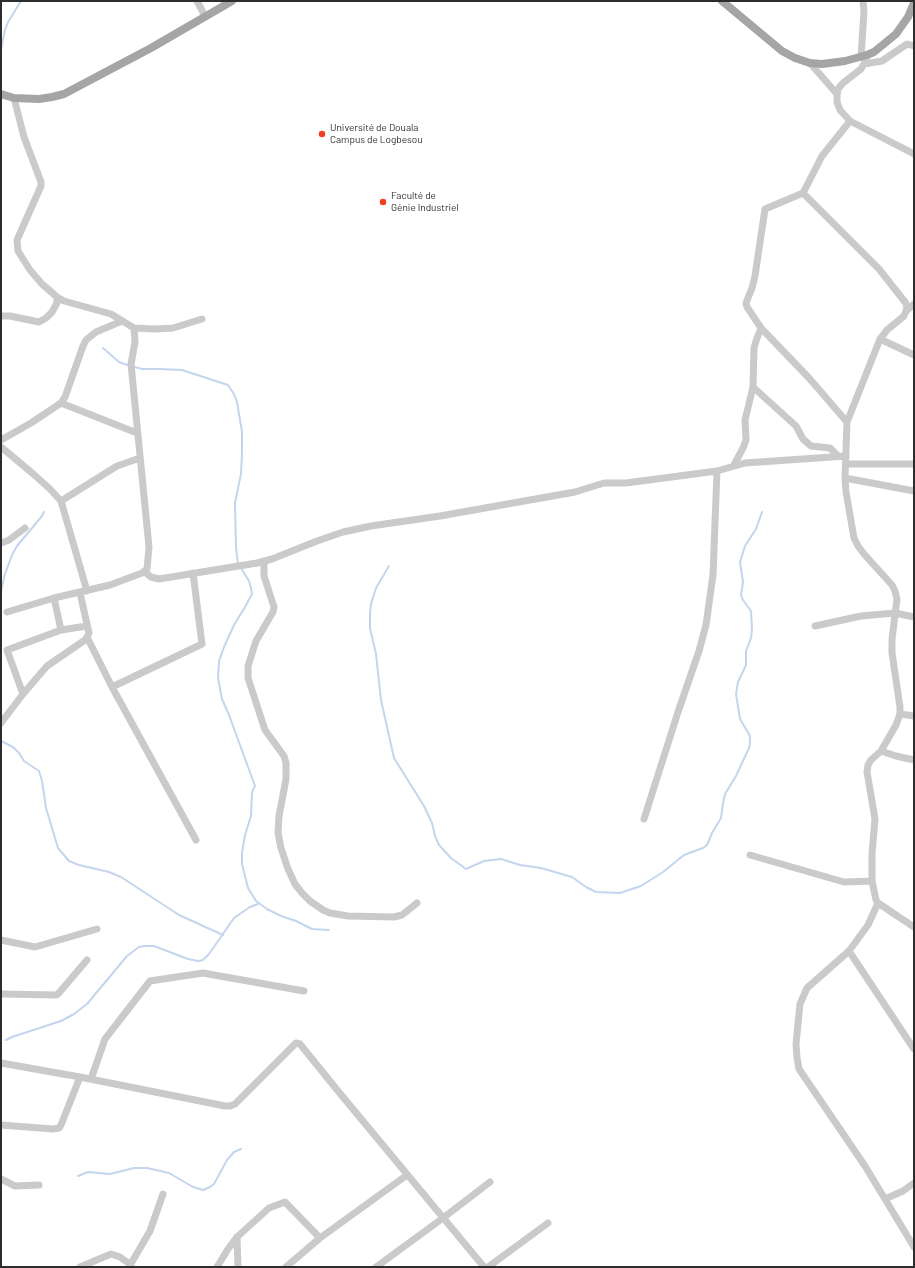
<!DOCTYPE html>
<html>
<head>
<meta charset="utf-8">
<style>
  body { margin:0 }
  #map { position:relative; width:915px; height:1268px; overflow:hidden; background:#fff; font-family:Barlow,sans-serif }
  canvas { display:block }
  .frame { position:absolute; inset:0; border:2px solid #2d2d2d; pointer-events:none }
</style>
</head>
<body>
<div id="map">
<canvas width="915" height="1268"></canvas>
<div class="frame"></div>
</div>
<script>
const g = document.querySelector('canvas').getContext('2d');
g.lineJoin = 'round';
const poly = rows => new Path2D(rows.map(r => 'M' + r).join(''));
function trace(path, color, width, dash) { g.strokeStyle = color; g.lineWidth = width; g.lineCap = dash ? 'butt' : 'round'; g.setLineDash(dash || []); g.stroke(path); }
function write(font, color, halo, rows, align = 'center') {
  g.font = font + ' Barlow,sans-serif'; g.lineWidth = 4; g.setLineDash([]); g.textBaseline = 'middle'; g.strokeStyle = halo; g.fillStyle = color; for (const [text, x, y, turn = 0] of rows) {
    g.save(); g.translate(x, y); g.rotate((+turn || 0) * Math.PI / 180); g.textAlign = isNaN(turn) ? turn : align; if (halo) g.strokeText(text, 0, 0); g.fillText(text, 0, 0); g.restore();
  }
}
trace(poly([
  [1,49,5,30,8,22,21,1],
  [103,348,119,362,124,364,142,369,159,369,182,370,228,385,234,394,237,402,242,432,242,453,241,474,235,503,236,548,238,564],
  [389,566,376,588,371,604,370,614,370,628,376,654,381,700,394,758,424,806,432,823,435,836,439,845,451,858,466,869,484,861,501,859,520,865,541,868,572,877,586,887,596,892,620,893,641,886,663,872,684,855,703,848,707,845,712,833,721,818,723,803,725,794,736,776,749,748,750,742,750,736,740,719,736,694,738,682,746,665,746,651,751,638,752,629,751,611,743,600,741,595,743,582,740,562,745,546,756,529,762,512],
  [241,568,249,581,251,588,252,594,245,607,234,625,224,647,219,661,218,678,222,699,229,715,255,786,252,792,251,816,245,835,242,853,242,864,248,888,256,901,267,909,281,916,296,921,312,929,329,930],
  [1,591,5,574,12,555,17,546,42,516,44,512],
  [1,741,13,747,19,753,24,761,39,771,42,781,46,808,58,848,69,861,79,865,109,872,121,877,179,915,223,935],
  [6,1040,12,1037,61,1021,74,1014,87,1004,127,956,139,947,145,946,154,946,188,959,198,961,203,960,209,954,234,918,250,907,258,904],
  [78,1176,88,1172,110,1174,134,1168,147,1168,169,1173,193,1187,203,1190,210,1187,214,1184,227,1160,234,1152,241,1149]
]), '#c4d5ed', 2);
trace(poly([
  [197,1,205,16],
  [867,55,864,64,861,69,843,83,838,89,837,94,837,102,840,110,850,121,914,154],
  [861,57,864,11,863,1],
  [810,63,837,94],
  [864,64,882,61,907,44,914,46],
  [14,98,24,137,41,182,41,186,17,240,18,251,30,270,42,284,57,297,64,301,111,314,134,328,155,329,173,328,202,319],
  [850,121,822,156,803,193,879,269,905,302,907,306,906,311,904,316,887,330,880,339,849,417,847,422,845,478,846,492,854,538,858,546,864,554,892,585,895,591,897,599,892,639,892,653,900,707,900,714,896,725,881,751,871,760,868,765,867,772,875,819,872,854,872,881,876,900,878,903,914,927],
  [803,193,765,209,755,276,752,288,746,303,747,307,761,328,809,378,847,422],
  [906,311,914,304],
  [1,316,10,316,39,322,46,318,52,312,57,303,57,297],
  [880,339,914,355],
  [753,387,796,426,803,439,811,446,830,448,838,456],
  [61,403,137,433],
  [1,440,31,423,61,403,65,397,83,346,86,340,96,332,122,321],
  [1,447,31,472,50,489,61,501,87,591],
  [846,464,914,464],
  [734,465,743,448,746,440,745,420,753,387,754,348,756,341,761,328],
  [845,478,914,491],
  [61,501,117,466,140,458],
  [1,543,9,540,25,528],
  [264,561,264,576,274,607,273,612,256,641,248,666,248,678,265,730,284,756,286,763,286,779,279,816,278,833,281,848,288,869,295,884,302,893,310,901,323,910,330,913,348,916,394,917,402,915,417,903],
  [145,572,151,577,159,579,257,563,272,559,317,541,343,532,371,526,440,516,575,492,604,483,626,483,717,471,745,463,846,456],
  [193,573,202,644,112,687,196,840],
  [54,598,61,630],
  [7,612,54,598,110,585,142,573,147,569,149,547,131,364,135,342,134,328],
  [815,626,861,616,895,613,914,617],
  [87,637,112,687],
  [23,694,7,650,61,630,87,626],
  [900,714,914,716],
  [1,723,23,694,47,666,85,640,87,637,89,633,80,593],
  [881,751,896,756,914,760],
  [644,819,678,712,699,651,706,625,713,575,717,471],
  [750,855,844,882,872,881],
  [878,903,868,925,849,951,914,1049],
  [1,940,35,947,97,929],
  [849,951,807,988,800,1004,796,1044,797,1058,799,1069,865,1166,914,1247],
  [1,994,56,995,58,994,87,960],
  [1,1063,80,1077,225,1106,230,1106,235,1104,296,1043,300,1044,338,1091,484,1267],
  [91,1079,105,1039,150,981,203,973,304,991],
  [1,1125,53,1129,59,1128,61,1125,80,1077],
  [1,1179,15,1186,39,1185],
  [885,1199,903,1191,914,1183],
  [237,1237,238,1267],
  [80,1267,111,1254,120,1257,131,1265],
  [129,1267,150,1231,163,1194],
  [217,1267,228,1249,237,1237,269,1208,285,1202,320,1238],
  [286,1267,320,1238,407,1175],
  [376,1267,443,1218,490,1182],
  [488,1267,548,1223]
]), '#cacaca', 7);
trace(poly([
  [722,1,782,51,795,58,810,63,822,64,845,61,867,55,874,52,896,34,908,17,914,3],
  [1,94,14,98,39,99,52,97,64,94,151,48,232,1]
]), '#a5a5a5', 8);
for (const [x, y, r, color] of [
  [322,134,4,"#ef3e24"],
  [383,202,4,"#ef3e24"]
]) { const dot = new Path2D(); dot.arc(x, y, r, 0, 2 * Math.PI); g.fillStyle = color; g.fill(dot); trace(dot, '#fff', 1.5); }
write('10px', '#2d2d2d', '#fff', [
  ["Université de Douala",330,128],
  ["Campus de Logbesou",330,140],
  ["Faculté de",391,196],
  ["Génie Industriel",391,208]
], 'left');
</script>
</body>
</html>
